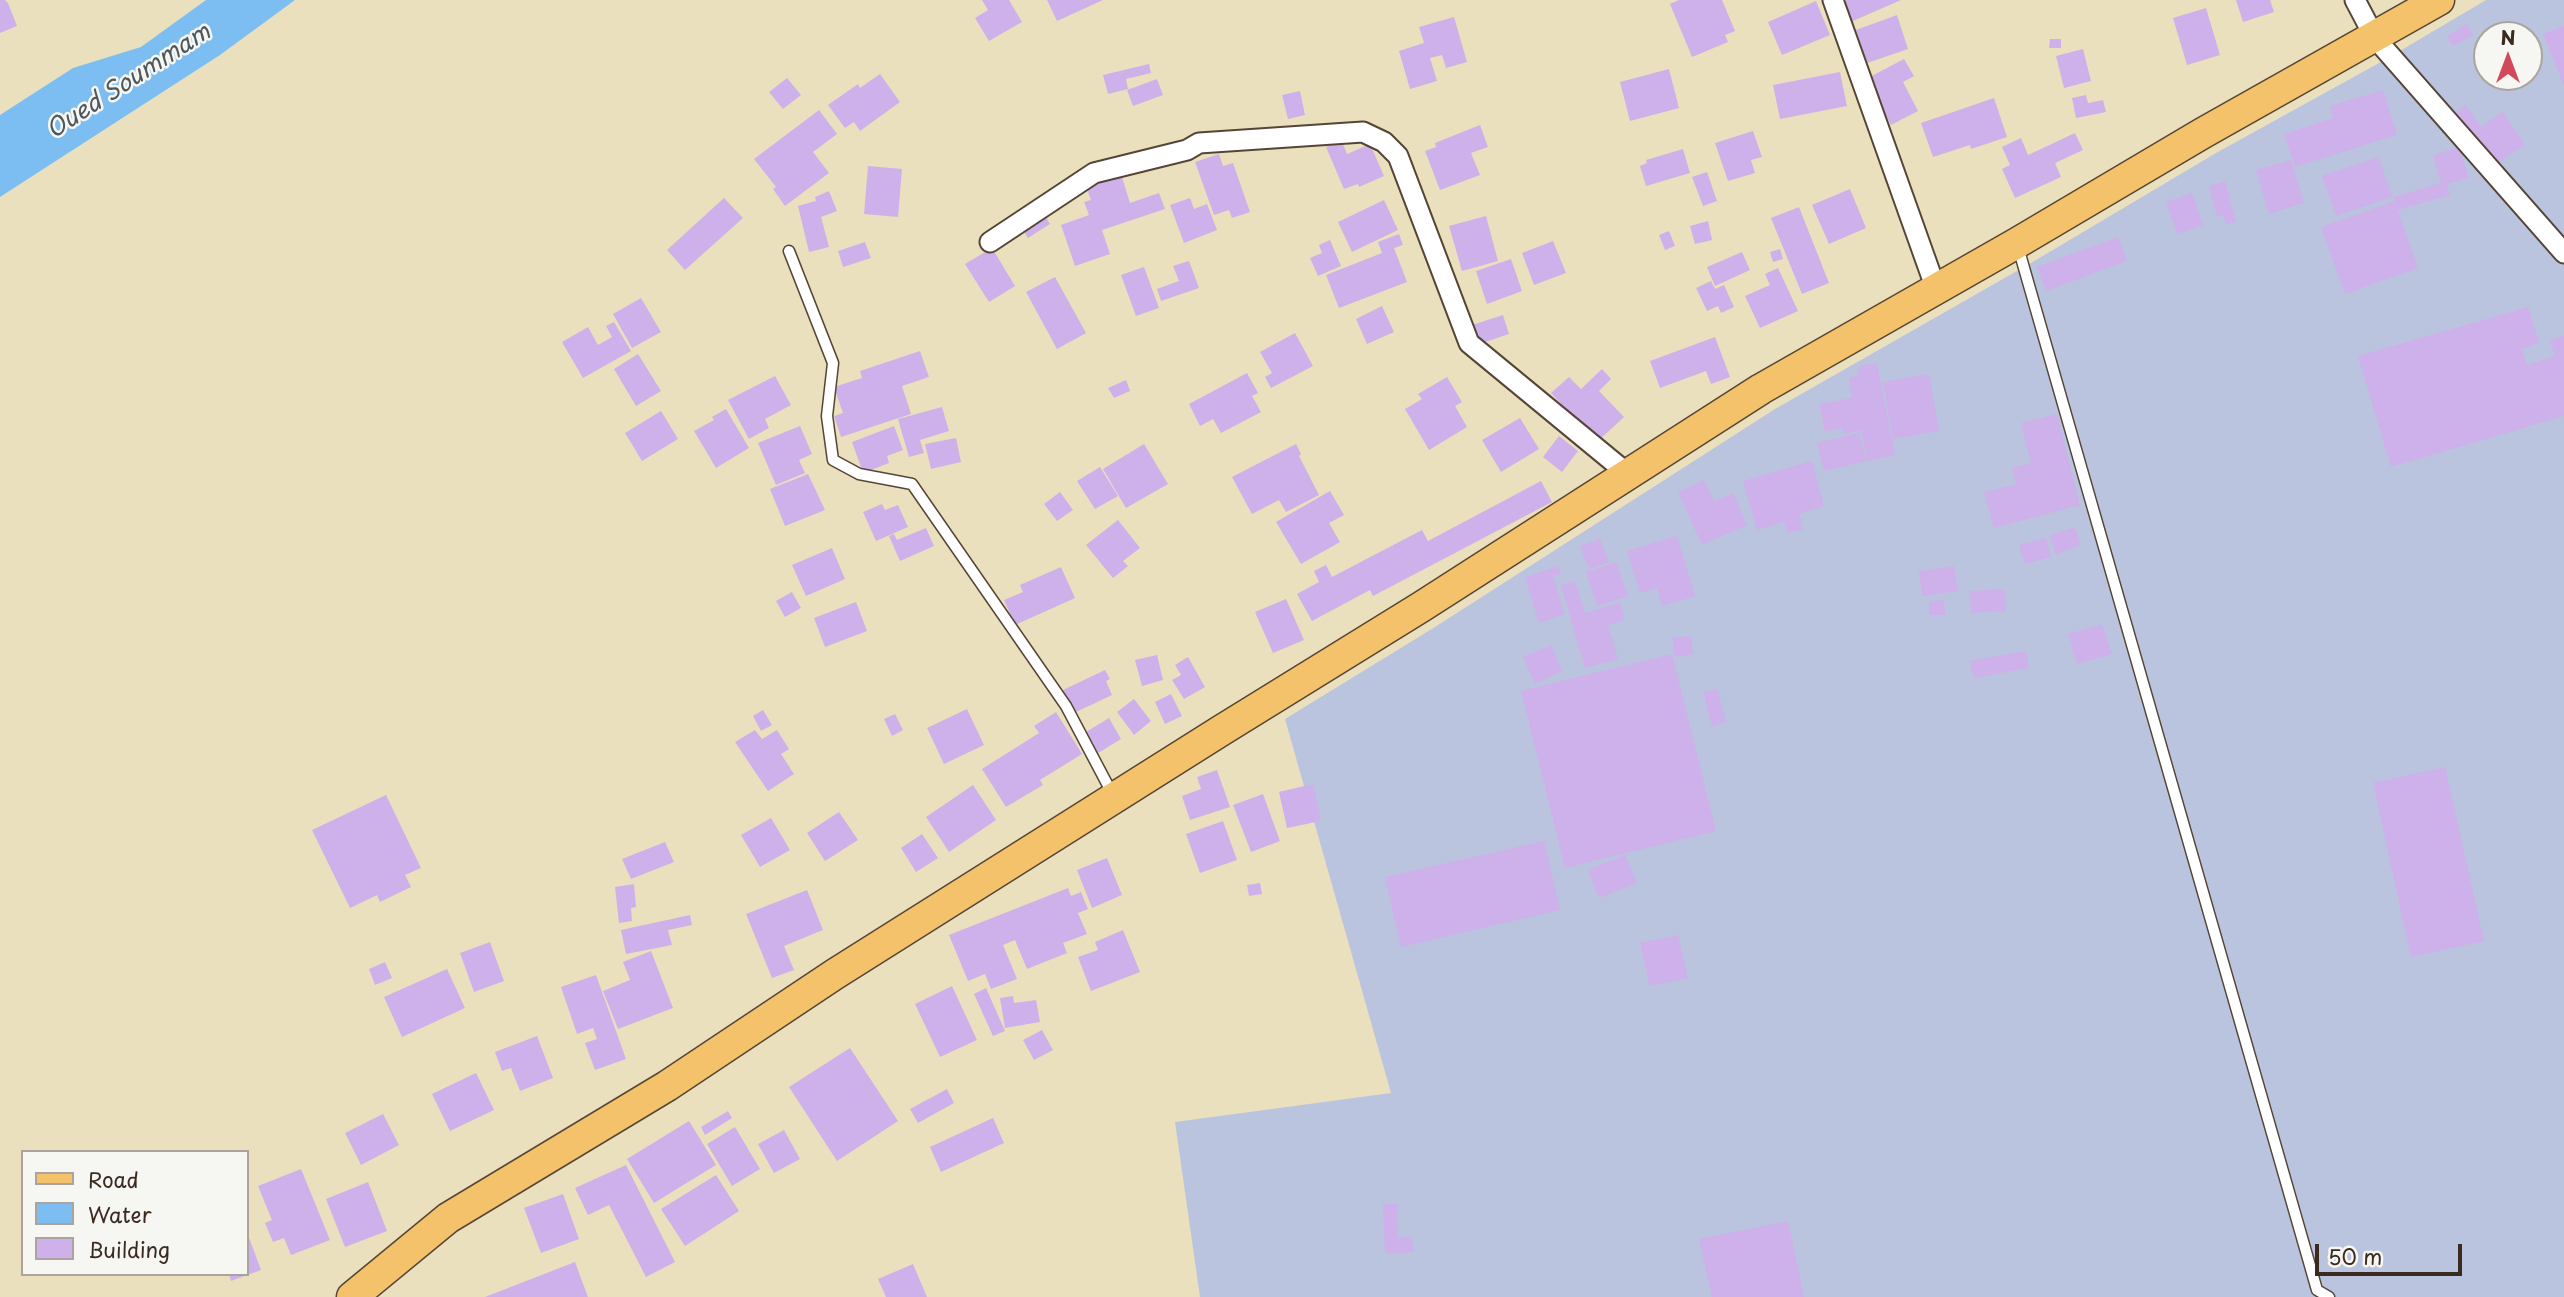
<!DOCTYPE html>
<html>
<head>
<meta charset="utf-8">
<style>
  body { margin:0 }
  #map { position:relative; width:2564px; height:1297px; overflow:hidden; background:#ebe0bd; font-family:"Playpen Sans",sans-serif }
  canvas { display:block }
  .legend { position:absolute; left:21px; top:1150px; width:228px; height:126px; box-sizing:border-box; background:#f6f6f2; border:2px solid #aba49d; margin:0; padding:9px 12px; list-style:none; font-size:21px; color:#3b2a1e }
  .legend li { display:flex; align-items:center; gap:14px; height:35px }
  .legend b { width:35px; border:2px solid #aba49d }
  .north { position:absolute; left:2473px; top:21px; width:70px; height:70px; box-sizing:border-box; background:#f6f6f2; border:2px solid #aba49d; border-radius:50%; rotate:0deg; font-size:19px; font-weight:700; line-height:28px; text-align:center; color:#3b2a1e }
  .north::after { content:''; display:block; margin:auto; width:24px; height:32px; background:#d1495b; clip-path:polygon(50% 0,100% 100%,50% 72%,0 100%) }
  .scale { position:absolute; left:2315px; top:1244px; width:147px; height:32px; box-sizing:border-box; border:4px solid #3b2a1e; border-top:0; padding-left:9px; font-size:21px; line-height:24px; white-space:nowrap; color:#3b2a1e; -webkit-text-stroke:5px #f6f6f2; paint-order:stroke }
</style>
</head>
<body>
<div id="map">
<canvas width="2564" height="1297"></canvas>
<ul class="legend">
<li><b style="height:9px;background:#f3c26a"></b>Road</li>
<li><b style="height:19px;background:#7cbef2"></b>Water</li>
<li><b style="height:19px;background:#ceb0eb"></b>Building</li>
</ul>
<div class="north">N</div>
<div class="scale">50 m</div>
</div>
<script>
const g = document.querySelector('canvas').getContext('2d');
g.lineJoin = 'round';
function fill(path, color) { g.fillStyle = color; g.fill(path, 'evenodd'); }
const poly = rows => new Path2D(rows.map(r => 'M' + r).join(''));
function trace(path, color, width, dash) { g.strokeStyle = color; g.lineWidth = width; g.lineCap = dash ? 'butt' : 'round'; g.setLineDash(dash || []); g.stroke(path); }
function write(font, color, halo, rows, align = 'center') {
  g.font = font + ' "Playpen Sans",sans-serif'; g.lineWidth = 5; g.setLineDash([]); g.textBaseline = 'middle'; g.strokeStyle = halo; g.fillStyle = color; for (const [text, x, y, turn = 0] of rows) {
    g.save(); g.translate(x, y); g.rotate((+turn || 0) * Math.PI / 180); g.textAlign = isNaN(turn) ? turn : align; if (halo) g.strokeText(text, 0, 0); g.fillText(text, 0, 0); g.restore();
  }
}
fill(poly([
  [2486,0,2564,0,2564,1297,1200,1297,1175,1122,1391,1093,1285,719,1435,627,1775,409,2031,263,2216,153,2388,58],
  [2487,35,2529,35,2529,77,2487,77]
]), '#bac4de');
fill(poly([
  [206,0,295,0,220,55,0,197,0,115,73,68,141,47]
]), '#7cbef2');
fill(poly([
  [0,0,5,0,8,3,17,26,0,33],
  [982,0,1009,0,1022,22,989,41,975,18,988,10],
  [1047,0,1103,0,1057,21],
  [1679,0,1722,0,1735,31,1725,35,1728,42,1692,57,1670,4],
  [1847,0,1901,0,1846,24,1838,4],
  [2236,0,2270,0,2274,12,2243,22],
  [1816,1,1830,35,1782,55,1768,22],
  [2206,8,2220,55,2187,65,2173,18],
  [1897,15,1908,49,1867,63,1856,30],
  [1454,17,1467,62,1446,68,1442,55,1430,58,1437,81,1410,89,1399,51,1424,43,1419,27],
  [2467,24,2473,35,2453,46,2447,36],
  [2564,26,2564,85,2543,34],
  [2050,39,2061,39,2061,48,2049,48],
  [2083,49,2091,81,2064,88,2056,56],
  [1904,59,1914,76,1903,82,1918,111,1891,125,1866,79],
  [1149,64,1151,73,1126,79,1128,89,1108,94,1103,75],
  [1669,69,1679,108,1630,121,1620,82],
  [1840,72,1847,106,1780,119,1773,85],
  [880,74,900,102,860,131,854,122,845,128,828,105,858,84,860,88],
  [787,78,801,95,783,109,769,92],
  [1157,79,1163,95,1133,106,1127,90],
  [2383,90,2397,135,2295,167,2284,134,2333,118,2330,106],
  [1300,91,1305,115,1288,119,1282,95],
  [2086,95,2088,103,2103,100,2106,112,2076,118,2072,98],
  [1994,98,2007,137,1971,149,1970,145,1933,157,1921,123],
  [2466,105,2481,127,2503,112,2525,145,2490,168,2452,113],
  [819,110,837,134,813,152,829,173,785,206,773,189,776,187,754,159],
  [1480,125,1488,147,1471,153,1480,175,1440,190,1425,151,1436,147,1435,143],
  [1753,131,1762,157,1751,160,1755,173,1728,181,1715,143],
  [2075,133,2083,150,2055,163,2061,177,2015,198,2002,169,2010,165,2002,147,2021,138,2028,155],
  [1342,141,1347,154,1370,144,1384,176,1359,187,1358,184,1344,189,1326,147],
  [2459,147,2469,178,2447,184,2450,195,2398,210,2418,268,2345,294,2321,227,2395,201,2394,197,2441,183,2433,155],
  [1683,149,1690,173,1646,186,1640,166,1647,163,1646,160],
  [1219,154,1223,166,1233,163,1250,212,1232,218,1229,210,1214,215,1195,162],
  [2379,157,2392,197,2336,216,2322,176],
  [2291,160,2304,203,2269,214,2256,170],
  [868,166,902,169,898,217,864,214],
  [1707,172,1717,201,1703,206,1692,177],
  [1121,174,1130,203,1159,193,1165,209,1102,230,1110,254,1075,266,1061,225,1089,215,1084,202,1091,200,1086,186],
  [2225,181,2236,222,2226,224,2223,215,2217,217,2209,186],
  [1850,189,1866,228,1829,244,1812,205],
  [829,191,837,211,821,217,829,247,809,252,798,206,816,201,815,197],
  [2192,193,2203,225,2177,234,2166,202],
  [724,198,743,218,685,270,667,250],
  [1190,198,1194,209,1207,204,1217,230,1184,243,1170,205],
  [1384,200,1398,230,1352,252,1338,222],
  [1799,207,1829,283,1802,294,1771,218],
  [1041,209,1050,224,1028,238,1019,224],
  [1486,216,1498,261,1462,271,1449,226],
  [1708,221,1712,240,1695,244,1690,226],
  [1669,231,1675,246,1665,250,1659,235],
  [1399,234,1403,245,1394,248,1407,282,1339,308,1326,275,1382,253,1378,242],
  [2118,237,2127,261,2046,291,2037,267],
  [1330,240,1341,266,1318,276,1310,258,1322,253,1319,245],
  [1553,241,1566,273,1534,285,1522,253],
  [865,242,871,258,843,267,838,251],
  [992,248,1015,286,989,302,965,264],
  [1780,249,1783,259,1773,262,1770,252],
  [1742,252,1750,270,1715,286,1707,267],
  [1511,259,1522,291,1487,304,1476,271],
  [1189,261,1199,288,1161,301,1157,289,1179,281,1173,266],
  [1144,267,1159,308,1136,316,1121,275],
  [1778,268,1798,311,1760,328,1745,296,1770,285,1765,274],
  [1055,277,1086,333,1057,349,1026,292],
  [1711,281,1715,289,1724,285,1734,307,1721,313,1718,306,1707,311,1696,288],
  [641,298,661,332,632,348,613,314],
  [1382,306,1394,332,1367,344,1356,319],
  [2528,307,2539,343,2522,349,2527,365,2555,356,2550,340,2564,336,2564,416,2391,467,2358,356],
  [1503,315,1509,334,1476,345,1469,326],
  [614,322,631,351,583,378,562,342,588,327,598,345,612,337,606,326],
  [1295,333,1313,366,1271,388,1265,377,1272,373,1260,352],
  [1715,337,1730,377,1711,384,1706,371,1660,388,1650,361],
  [920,351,929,377,902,386,911,414,841,437,834,416,843,413,834,387,862,378,860,371],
  [638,354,661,391,636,406,614,369],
  [1877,363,1895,455,1867,461,1861,430,1843,434,1842,428,1825,432,1819,404,1852,398,1849,378,1859,375,1858,366],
  [1602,369,1611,379,1599,391,1624,417,1597,442,1551,393,1569,377,1581,389],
  [1247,373,1258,393,1252,396,1261,412,1221,433,1213,419,1200,426,1189,404],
  [1929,374,1939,431,1893,439,1883,382],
  [775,376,791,405,765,419,769,428,749,439,728,400],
  [1447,377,1462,402,1455,406,1467,427,1429,450,1405,409,1422,399,1418,394],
  [1126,380,1130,391,1114,398,1108,388],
  [942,407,949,431,920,440,924,453,909,457,898,419],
  [726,409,749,448,716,468,694,431,714,420,712,417],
  [661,411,678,439,642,461,625,433],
  [2057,414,2080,505,1994,528,1984,492,2016,484,2012,468,2031,463,2021,423],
  [1520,418,1539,449,1501,472,1482,440],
  [800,426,812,454,799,460,805,473,776,485,758,443],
  [894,426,903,450,887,456,889,463,863,473,852,442],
  [1859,433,1866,461,1824,471,1817,443],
  [1559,436,1578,451,1562,472,1543,457],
  [956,438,961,462,931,469,925,444],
  [1144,444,1168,484,1126,508,1103,469],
  [1296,444,1301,454,1299,456,1319,495,1286,512,1279,500,1252,514,1232,477],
  [1812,461,1824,506,1799,514,1803,529,1788,533,1784,522,1757,530,1743,481],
  [1100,467,1118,496,1095,509,1077,481],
  [808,474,825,510,785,526,770,489],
  [1704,480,1714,501,1733,493,1747,525,1702,545,1678,492],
  [1541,481,1552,502,1373,596,1370,590,1312,621,1297,594,1319,582,1314,571,1326,565,1332,577,1422,530,1428,541],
  [1330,491,1344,515,1329,523,1340,542,1301,564,1276,522],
  [1060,492,1073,510,1057,521,1044,504],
  [882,504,885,510,898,505,908,527,876,541,863,512],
  [1118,520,1140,548,1123,561,1128,566,1113,578,1086,545],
  [2075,527,2081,545,2056,554,2049,536],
  [926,528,934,546,900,561,889,536,894,534,897,540],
  [1677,536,1695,596,1662,606,1657,588,1640,593,1627,551],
  [2046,538,2051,557,2025,564,2019,545],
  [1600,539,1609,562,1589,569,1580,546],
  [832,548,845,579,806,596,792,565],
  [1616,562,1628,596,1597,606,1586,572],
  [1559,566,1561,574,1553,576,1565,614,1539,623,1525,577],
  [1954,566,1958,591,1922,596,1919,571],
  [1061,567,1075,598,1015,625,1004,600,1023,592,1020,585],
  [1575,581,1585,613,1620,603,1625,620,1608,625,1618,659,1585,668,1561,585],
  [2005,589,2006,611,1971,613,1970,591],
  [792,592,801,608,785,617,776,601],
  [1286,599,1304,640,1273,653,1255,612],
  [1944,600,1945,615,1929,615,1929,601],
  [856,602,867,631,825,647,814,618],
  [2102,624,2112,654,2077,664,2068,634],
  [1691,636,1693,654,1675,657,1672,638],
  [1551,645,1562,671,1535,684,1523,657],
  [2026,651,2029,668,1974,678,1970,661],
  [1672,654,1716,831,1565,868,1521,691],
  [1157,655,1163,680,1142,686,1135,660],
  [1188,657,1205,687,1184,699,1172,680,1181,675,1175,665],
  [1105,670,1110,679,1106,681,1112,695,1074,713,1063,690],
  [1717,689,1726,722,1712,726,1703,692],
  [1171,694,1182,716,1165,724,1155,702],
  [1134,699,1151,721,1134,735,1117,712],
  [967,709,984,745,944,764,927,728],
  [763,710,772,725,761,731,753,716],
  [1056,712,1082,754,1040,780,1043,785,1006,807,982,769,1039,733,1034,726],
  [895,714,903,730,892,736,884,719],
  [1109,718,1121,739,1098,753,1086,732],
  [755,730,762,739,777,730,789,749,781,754,794,774,768,791,735,742],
  [2445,767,2484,941,2411,957,2373,783],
  [1217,770,1230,807,1190,820,1182,796,1201,789,1197,777],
  [1313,784,1321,821,1287,828,1279,792],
  [973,785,996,820,949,852,926,817],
  [1263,794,1280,841,1251,852,1233,805],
  [386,795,421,868,405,875,411,887,380,902,377,895,350,908,312,830],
  [839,812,858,840,825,861,807,833],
  [771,818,790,850,760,867,741,835],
  [1223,821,1237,860,1200,873,1186,834],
  [922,834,938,858,916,872,901,848],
  [1544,841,1560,910,1401,947,1385,877],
  [665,842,674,862,631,879,622,859],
  [1625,855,1637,883,1599,898,1588,870],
  [1107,858,1122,895,1092,908,1077,870],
  [1260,883,1262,894,1249,896,1247,885],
  [634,884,636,907,631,908,632,921,619,923,615,887],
  [1068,888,1071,896,1081,892,1088,909,1078,913,1087,934,1063,943,1067,953,1027,969,1015,940,1003,945,1017,979,991,989,985,974,968,981,949,935],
  [807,890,823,930,784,946,794,970,772,978,746,914],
  [690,915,692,925,668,930,672,945,626,954,621,930],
  [1123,930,1140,972,1091,991,1078,957,1098,950,1095,942],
  [1678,935,1688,978,1650,986,1640,943],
  [490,942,504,981,474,992,460,953],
  [651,951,673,1008,618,1029,603,991,630,980,623,962],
  [385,962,392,978,375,985,369,969],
  [447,969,465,1008,402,1037,384,997],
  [596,975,626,1059,595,1070,585,1043,597,1039,593,1028,577,1034,561,987],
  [952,986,977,1040,940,1057,915,1004],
  [986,988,1005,1031,993,1036,974,994],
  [1013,996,1014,1003,1036,1000,1040,1022,1005,1028,1000,998],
  [1042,1030,1053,1050,1034,1060,1023,1040],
  [537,1036,553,1078,520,1091,511,1068,502,1071,495,1052],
  [850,1048,898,1121,837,1161,789,1087],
  [476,1073,494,1110,450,1131,432,1094],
  [947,1089,954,1103,918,1123,910,1109],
  [728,1111,732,1118,705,1135,701,1127],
  [383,1114,399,1145,361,1165,345,1133],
  [993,1118,1004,1143,941,1172,930,1147],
  [689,1121,716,1165,654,1203,627,1159],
  [735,1127,760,1169,732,1186,707,1144],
  [784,1130,800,1159,774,1173,758,1144],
  [626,1165,675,1262,646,1277,609,1205,588,1215,575,1188],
  [301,1169,330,1240,291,1255,284,1238,273,1242,265,1223,272,1220,258,1186],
  [716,1175,739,1211,685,1246,661,1209],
  [368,1182,387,1231,345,1247,326,1199],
  [563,1194,579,1239,541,1253,524,1208],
  [1383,1204,1397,1204,1398,1238,1412,1237,1413,1252,1385,1254],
  [1788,1221,1804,1297,1712,1297,1699,1239],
  [247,1232,261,1270,231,1281,229,1274,247,1274],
  [575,1262,588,1297,485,1297],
  [913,1264,927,1297,886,1297,878,1279]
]), '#ceb0eb');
const service = poly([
  [2018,247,2317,1290,2329,1297],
  [789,251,833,363,827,416,833,460,859,474,912,484,1066,706,1113,795]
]);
const minor = poly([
  [1833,0,1936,289],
  [2355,0,2375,38,2564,253],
  [990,242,1094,173,1187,150,1199,143,1363,132,1384,142,1398,156,1469,343,1628,474]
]);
const primary = poly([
  [352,1297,448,1218,667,1086,835,974,1222,730,1421,607,1761,389,2017,243,2203,133,2439,0]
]);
trace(service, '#554536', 13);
trace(minor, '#554536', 23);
trace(primary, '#554536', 33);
trace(service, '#fff', 10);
trace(minor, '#fff', 19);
trace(primary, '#f3c26a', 30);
write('italic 24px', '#4e565e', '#f6f6f2', [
  ["Oued Soummam",129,82,-33]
]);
</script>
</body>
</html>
